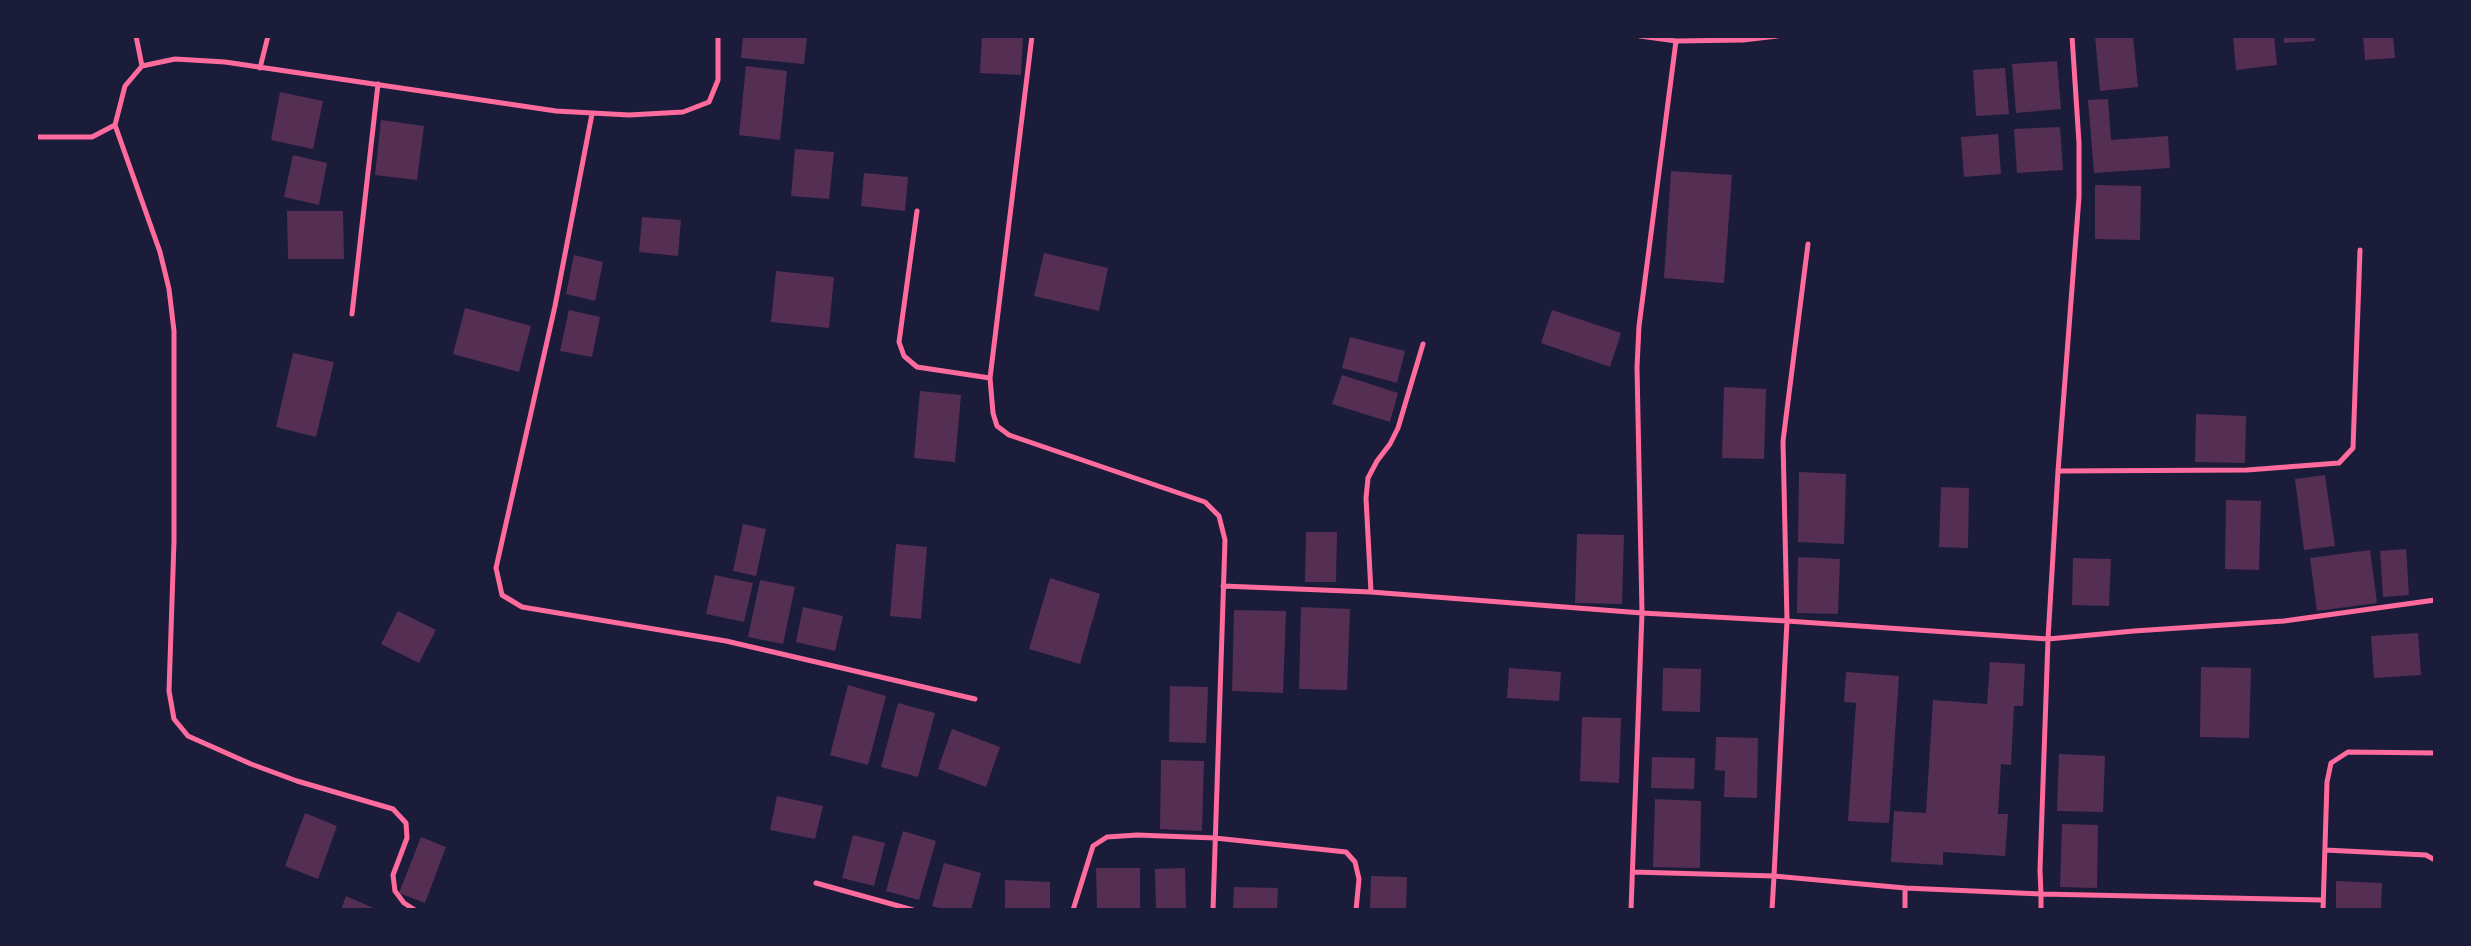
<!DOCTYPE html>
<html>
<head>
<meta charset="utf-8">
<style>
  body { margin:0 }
  #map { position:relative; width:2471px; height:946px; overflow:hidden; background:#1b1b3a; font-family:Jost,sans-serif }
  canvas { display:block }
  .frame { position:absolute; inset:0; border:38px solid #1b1b3a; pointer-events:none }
</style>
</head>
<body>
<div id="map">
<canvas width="2471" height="946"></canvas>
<div class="frame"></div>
</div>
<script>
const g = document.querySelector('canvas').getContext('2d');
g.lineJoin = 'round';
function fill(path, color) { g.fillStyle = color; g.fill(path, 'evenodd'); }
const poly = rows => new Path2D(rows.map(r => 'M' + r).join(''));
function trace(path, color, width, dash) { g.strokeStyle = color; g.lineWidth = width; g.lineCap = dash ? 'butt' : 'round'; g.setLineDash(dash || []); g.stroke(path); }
fill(poly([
  [743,36,807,36,804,64,741,58],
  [982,36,1023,36,1021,75,980,73],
  [2095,36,2133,36,2138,87,2100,91],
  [2233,36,2274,36,2277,65,2236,70],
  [2284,36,2315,36,2315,41,2284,43],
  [2363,36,2393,36,2395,58,2365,60],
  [2057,61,2061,109,2016,113,2012,64],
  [746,66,787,71,780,140,739,135],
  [2005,68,2009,114,1976,116,1973,70],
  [280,92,323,101,313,149,271,140],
  [2108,99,2111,140,2168,136,2170,168,2094,173,2088,100],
  [381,120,424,126,417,180,375,175],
  [2060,127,2063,170,2017,173,2014,129],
  [1998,134,2001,174,1964,177,1961,137],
  [795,149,834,152,829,199,791,196],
  [293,155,327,163,319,205,284,197],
  [1671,171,1732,175,1724,283,1664,278],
  [864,173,908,177,905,211,861,206],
  [2095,185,2141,186,2140,240,2095,239],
  [287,211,343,211,344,259,288,259],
  [642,217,681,220,678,256,639,252],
  [1044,253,1108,268,1099,311,1034,296],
  [574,255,603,262,595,301,566,294],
  [776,271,834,277,829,328,771,322],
  [465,308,531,326,519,372,453,354],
  [569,310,600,317,592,357,560,351],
  [1552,310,1621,333,1610,367,1541,343],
  [1350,337,1405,351,1397,383,1342,368],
  [293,353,334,362,316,437,276,427],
  [1342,375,1398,393,1390,422,1332,404],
  [1724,387,1766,389,1764,459,1722,458],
  [920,391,961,395,955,462,914,458],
  [2196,414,2246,416,2245,463,2195,462],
  [1799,472,1846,474,1844,544,1798,542],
  [2325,475,2335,546,2304,550,2295,479],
  [1941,487,1969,488,1968,548,1939,547],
  [2226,500,2261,501,2259,570,2225,569],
  [743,524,766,529,756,576,733,571],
  [1306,532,1337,532,1336,582,1305,582],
  [1577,534,1624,535,1622,604,1575,603],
  [896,544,927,547,921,619,890,616],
  [2406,549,2409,595,2383,597,2380,551],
  [2370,550,2377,603,2317,611,2310,558],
  [1798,557,1840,559,1838,614,1797,613],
  [2073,558,2111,559,2109,606,2072,605],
  [715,575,753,583,744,622,706,614],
  [1050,578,1100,594,1080,664,1029,649],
  [760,580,795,587,783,644,748,637],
  [803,607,843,616,835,651,796,642],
  [1301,607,1350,609,1347,690,1299,689],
  [1234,610,1286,611,1283,693,1232,691],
  [398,611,436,630,419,663,381,644],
  [2418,633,2421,675,2374,678,2371,636],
  [1990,662,2025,664,2023,706,2014,706,2011,765,2001,764,1998,814,2008,814,2005,856,1943,852,1943,865,1891,862,1894,811,1926,813,1933,700,1987,704],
  [2201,667,2251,668,2249,738,2200,737],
  [1509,668,1561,672,1559,701,1507,698],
  [1663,668,1701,669,1700,712,1662,711],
  [1846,672,1899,676,1889,823,1848,821,1856,703,1844,702],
  [848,685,886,696,868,765,830,755],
  [1170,686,1208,687,1206,743,1169,742],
  [898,703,935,713,918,777,881,767],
  [1582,717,1621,718,1619,783,1580,781],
  [952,729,1000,747,986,787,938,769],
  [1716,737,1758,738,1757,798,1724,797,1725,771,1715,770],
  [2059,754,2105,756,2103,812,2057,811],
  [1652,757,1695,758,1694,789,1651,788],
  [1161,760,1204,761,1202,831,1160,829],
  [777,796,823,806,815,839,770,830],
  [1655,799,1701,801,1700,868,1653,867],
  [305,813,337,826,318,879,285,866],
  [2062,824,2098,825,2097,888,2060,887],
  [903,831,936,841,919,900,886,891],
  [853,835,885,843,874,886,842,878],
  [421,837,446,847,425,903,399,893],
  [944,863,981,873,971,910,946,910,932,906],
  [1096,868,1140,868,1140,910,1097,910],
  [1185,868,1186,910,1156,910,1155,869],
  [1371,876,1407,877,1406,910,1370,910],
  [1005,880,1050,882,1050,910,1005,910],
  [2336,881,2382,883,2381,910,2336,910],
  [1234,887,1278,888,1277,910,1233,910],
  [346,896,378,910,341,910]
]), '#542f53');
trace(poly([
  [136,36,142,66],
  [1032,36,990,378,993,413,997,426,1009,435,1205,502,1219,516,1225,540,1213,910],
  [1640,36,1676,41,1743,40,1777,36],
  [260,68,268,36],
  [592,114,555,306,496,568,502,595,522,607,726,641,975,699],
  [115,125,160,252,169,289,174,331,174,541,169,691,174,719,188,736,251,764,297,781,393,809,406,823,407,838,393,875,395,891,404,903,415,910],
  [36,137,92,137,115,125,125,86,142,66,175,59,225,62,556,111,629,115,683,112,709,102,718,80,718,36],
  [917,211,899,342,904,356,917,367,990,378],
  [352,314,378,84],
  [2058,471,2247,470,2339,463,2353,448,2360,250],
  [1223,586,1371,592,1642,613,1787,621,1783,441,1808,244],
  [1371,592,1366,498,1368,478,1377,461,1390,444,1398,428,1423,344],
  [2325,850,2426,855,2435,860],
  [1633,872,1774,876,1772,910],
  [816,883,913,910],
  [1905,888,1774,876,1787,621,2048,639,2134,631,2284,621,2435,600],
  [1073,910,1093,846,1107,837,1137,835,1215,838,1346,852,1355,862,1359,879,1356,910],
  [1631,910,1642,613,1637,367,1639,326,1676,41],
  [1905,910,1905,888,2041,894,2040,870,2048,639,2058,471,2079,197,2079,143,2072,36],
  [2041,910,2041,894,2323,900],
  [2323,910,2327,782,2331,763,2348,752,2435,753]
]), '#ff6b9d', 5);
</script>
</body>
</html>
